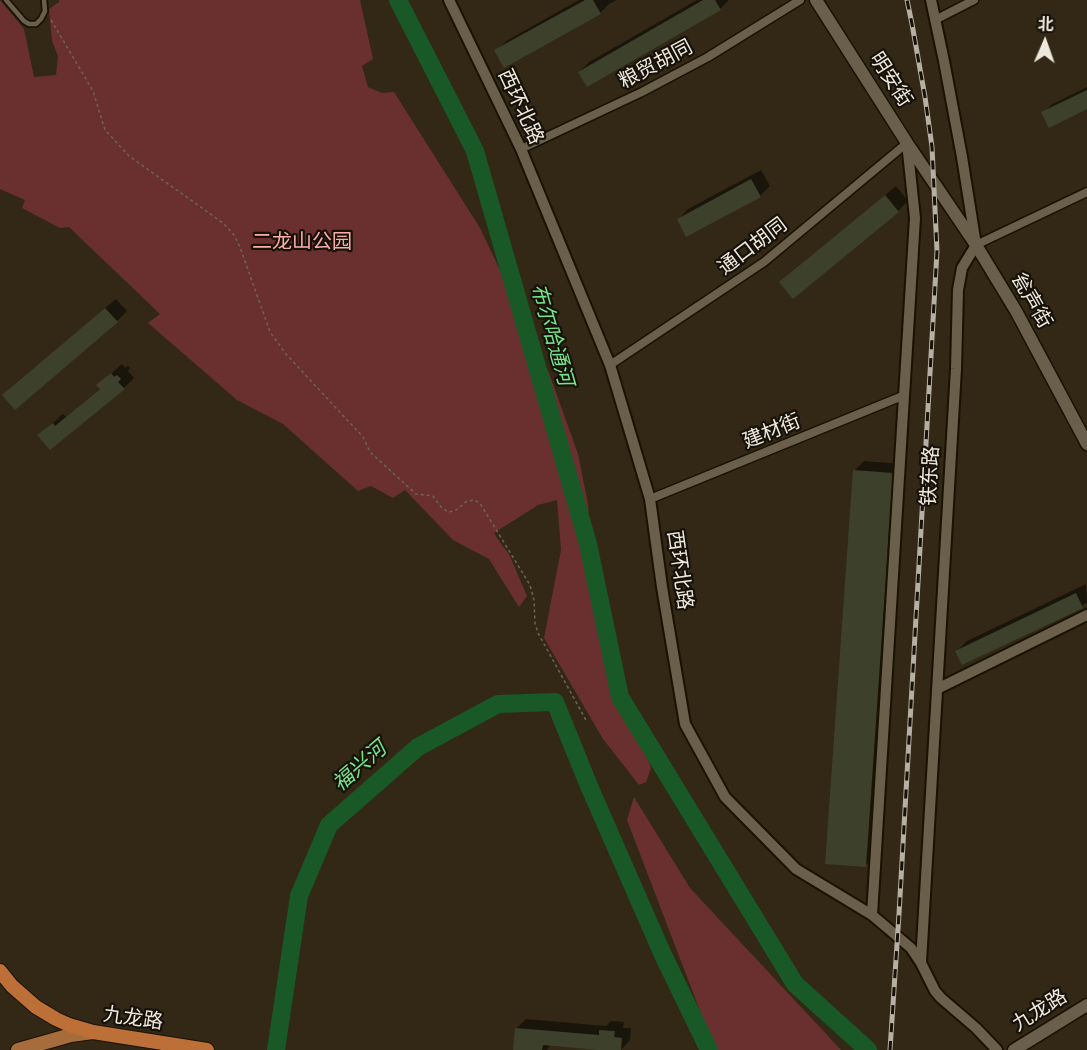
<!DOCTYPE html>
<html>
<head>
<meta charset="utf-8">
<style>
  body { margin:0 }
  #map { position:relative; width:1087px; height:1050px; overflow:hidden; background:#322815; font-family:"Archivo Narrow","Noto Sans SC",sans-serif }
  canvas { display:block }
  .north { position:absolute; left:1015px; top:12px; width:60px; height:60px; -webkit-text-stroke:4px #16120a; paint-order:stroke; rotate:2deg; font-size:16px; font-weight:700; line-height:24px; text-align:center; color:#efe9dd }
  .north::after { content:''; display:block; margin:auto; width:21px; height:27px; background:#efe9dd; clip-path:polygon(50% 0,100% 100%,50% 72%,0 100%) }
</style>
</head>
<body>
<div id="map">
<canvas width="1087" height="1050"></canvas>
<div class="north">北</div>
</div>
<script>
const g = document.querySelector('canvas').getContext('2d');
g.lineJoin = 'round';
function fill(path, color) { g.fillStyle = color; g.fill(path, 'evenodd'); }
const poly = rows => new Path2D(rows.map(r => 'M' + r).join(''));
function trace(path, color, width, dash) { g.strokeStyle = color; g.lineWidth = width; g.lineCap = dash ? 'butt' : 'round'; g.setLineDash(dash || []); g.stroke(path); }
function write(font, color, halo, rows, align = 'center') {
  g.font = font + ' "Archivo Narrow","Noto Sans SC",sans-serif'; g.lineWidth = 4.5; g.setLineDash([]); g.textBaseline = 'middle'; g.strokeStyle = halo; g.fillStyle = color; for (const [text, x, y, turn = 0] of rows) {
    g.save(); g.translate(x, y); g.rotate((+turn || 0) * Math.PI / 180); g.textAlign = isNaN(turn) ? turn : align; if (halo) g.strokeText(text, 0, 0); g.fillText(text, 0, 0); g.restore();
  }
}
fill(poly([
  [0,0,24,29,34,77,56,75,58,56,52,41,49,9,59,2,59,0,360,0,373,59,362,66,368,87,382,93,394,92,480,228,549,373,578,454,588,504,594,608,651,768,646,782,639,785,603,739,544,638,561,550,557,500,538,505,494,533,501,544,509,554,527,596,519,607,489,559,453,540,405,490,393,498,371,486,358,491,283,424,237,400,148,323,160,314,69,227,60,228,22,208,25,200,0,189],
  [634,797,690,888,841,1050,715,1050,627,820]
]), '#6a3030');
fill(poly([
  [579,0,617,0,609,4,600,13,496,51,506,41],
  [697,0,729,0,720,9,579,72,589,62],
  [1087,87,1087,108,1043,113,1051,105],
  [761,170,770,186,760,196,679,219,688,209],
  [896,186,908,201,898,211,793,297,781,282,791,272],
  [116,299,127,311,117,321,14,385],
  [122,364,125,368,128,366,130,368,128,371,134,378,124,388,39,435,63,414,66,417,101,388,98,385],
  [864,461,902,464,875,855,865,866,854,471],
  [1086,584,1087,602,1082,606,963,663,957,651,967,641],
  [526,1019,606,1026,611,1021,624,1022,623,1028,631,1028,630,1040,621,1050,551,1044,547,1050,514,1050,516,1029]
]), '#0007');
trace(poly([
  [398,0,475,151,588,544,620,697,795,984,868,1050],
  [276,1050,299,896,329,825,418,747,498,704,555,702,589,786,663,955,709,1050]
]), '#195927', 18);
fill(poly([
  [585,0,593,0,601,14,504,68,494,50],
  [703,0,715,0,721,10,587,87,578,72],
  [1087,90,1087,109,1049,128,1041,112],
  [751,179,761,197,686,237,677,219],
  [885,195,899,212,793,299,779,282],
  [105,308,118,322,15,410,2,395],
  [111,373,114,377,117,375,121,379,118,382,125,389,50,450,37,435,53,423,55,426,100,389,96,385],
  [853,470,893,473,866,867,825,864],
  [1076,593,1083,608,962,665,955,651],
  [515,1028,599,1035,599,1030,615,1031,614,1037,622,1038,621,1050,599,1050,543,1045,542,1050,513,1050]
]), '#3d412c');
const service = poly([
  [6,0,24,21,29,24,36,24,41,19,45,11,44,0]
]);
const minor = poly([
  [935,20,974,0],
  [521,149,642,92,708,57,800,0],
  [976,245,1087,192],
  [610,365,764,262,907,143],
  [650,499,905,395]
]);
const tertiary = poly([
  [449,0,521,149,610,365,650,499,662,587,685,724,725,797,796,869,872,915,911,948,921,963,935,991,941,998,976,1028,997,1050],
  [937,689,1087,615],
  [872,915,915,218,907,143],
  [921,962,956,369,958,290,962,268,976,245,962,157,944,61,931,0]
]);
const secondary = poly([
  [816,0,907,143,976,245,1016,311,1087,444],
  [1014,1050,1087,1005]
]);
const primary = poly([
  [18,1050,71,1035,93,1032]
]);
const trunk = poly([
  [0,971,12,986,36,1007,56,1019,69,1025,93,1032,207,1050]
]);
trace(service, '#1a1101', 8);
trace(minor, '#1a1101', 11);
trace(tertiary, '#1a1101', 14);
trace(secondary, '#1a1101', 15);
trace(primary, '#1a1101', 16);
trace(trunk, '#1a1101', 16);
trace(poly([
  [51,20,93,91,105,130,129,156,223,223,234,235,240,247,270,332,286,354,363,437,370,452,416,494,433,496,441,507,448,512,455,511,467,501,475,500,481,505,530,585,534,600,535,623,538,633,587,722]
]), '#6d6453', 1.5, [3, 3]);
trace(service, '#6a5f4a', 4.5);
trace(minor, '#6a5f4a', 8);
trace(tertiary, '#6a5f4a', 10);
trace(secondary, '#6a5f4a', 12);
trace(primary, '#a76c3c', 14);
trace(trunk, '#bc7038', 14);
const rail = poly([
  [890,1050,899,914,937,251,932,147,925,97,912,24,907,0]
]);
trace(rail, '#b7b0a2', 5);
trace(rail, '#16120a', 3, [9]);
write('20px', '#efe9dd', '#16120a', [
  ["粮贸胡同",656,65,-28],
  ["明安街",890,80,57],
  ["西环北路",520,107,65],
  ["通口胡同",753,247,-37],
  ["瓮声街",1031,301,60],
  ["建材街",772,432,-22],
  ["铁东路",931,476,-87],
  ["西环北路",679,570,82],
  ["九龙路",1040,1011,-32],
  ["九龙路",133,1019,8]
]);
write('20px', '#fbaba8', '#16120a', [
  ["二龙山公园",302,243]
]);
write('italic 21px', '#7ae48a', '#16120a', [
  ["布尔哈通河",551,335,74],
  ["福兴河",360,767,-41]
]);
</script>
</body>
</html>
